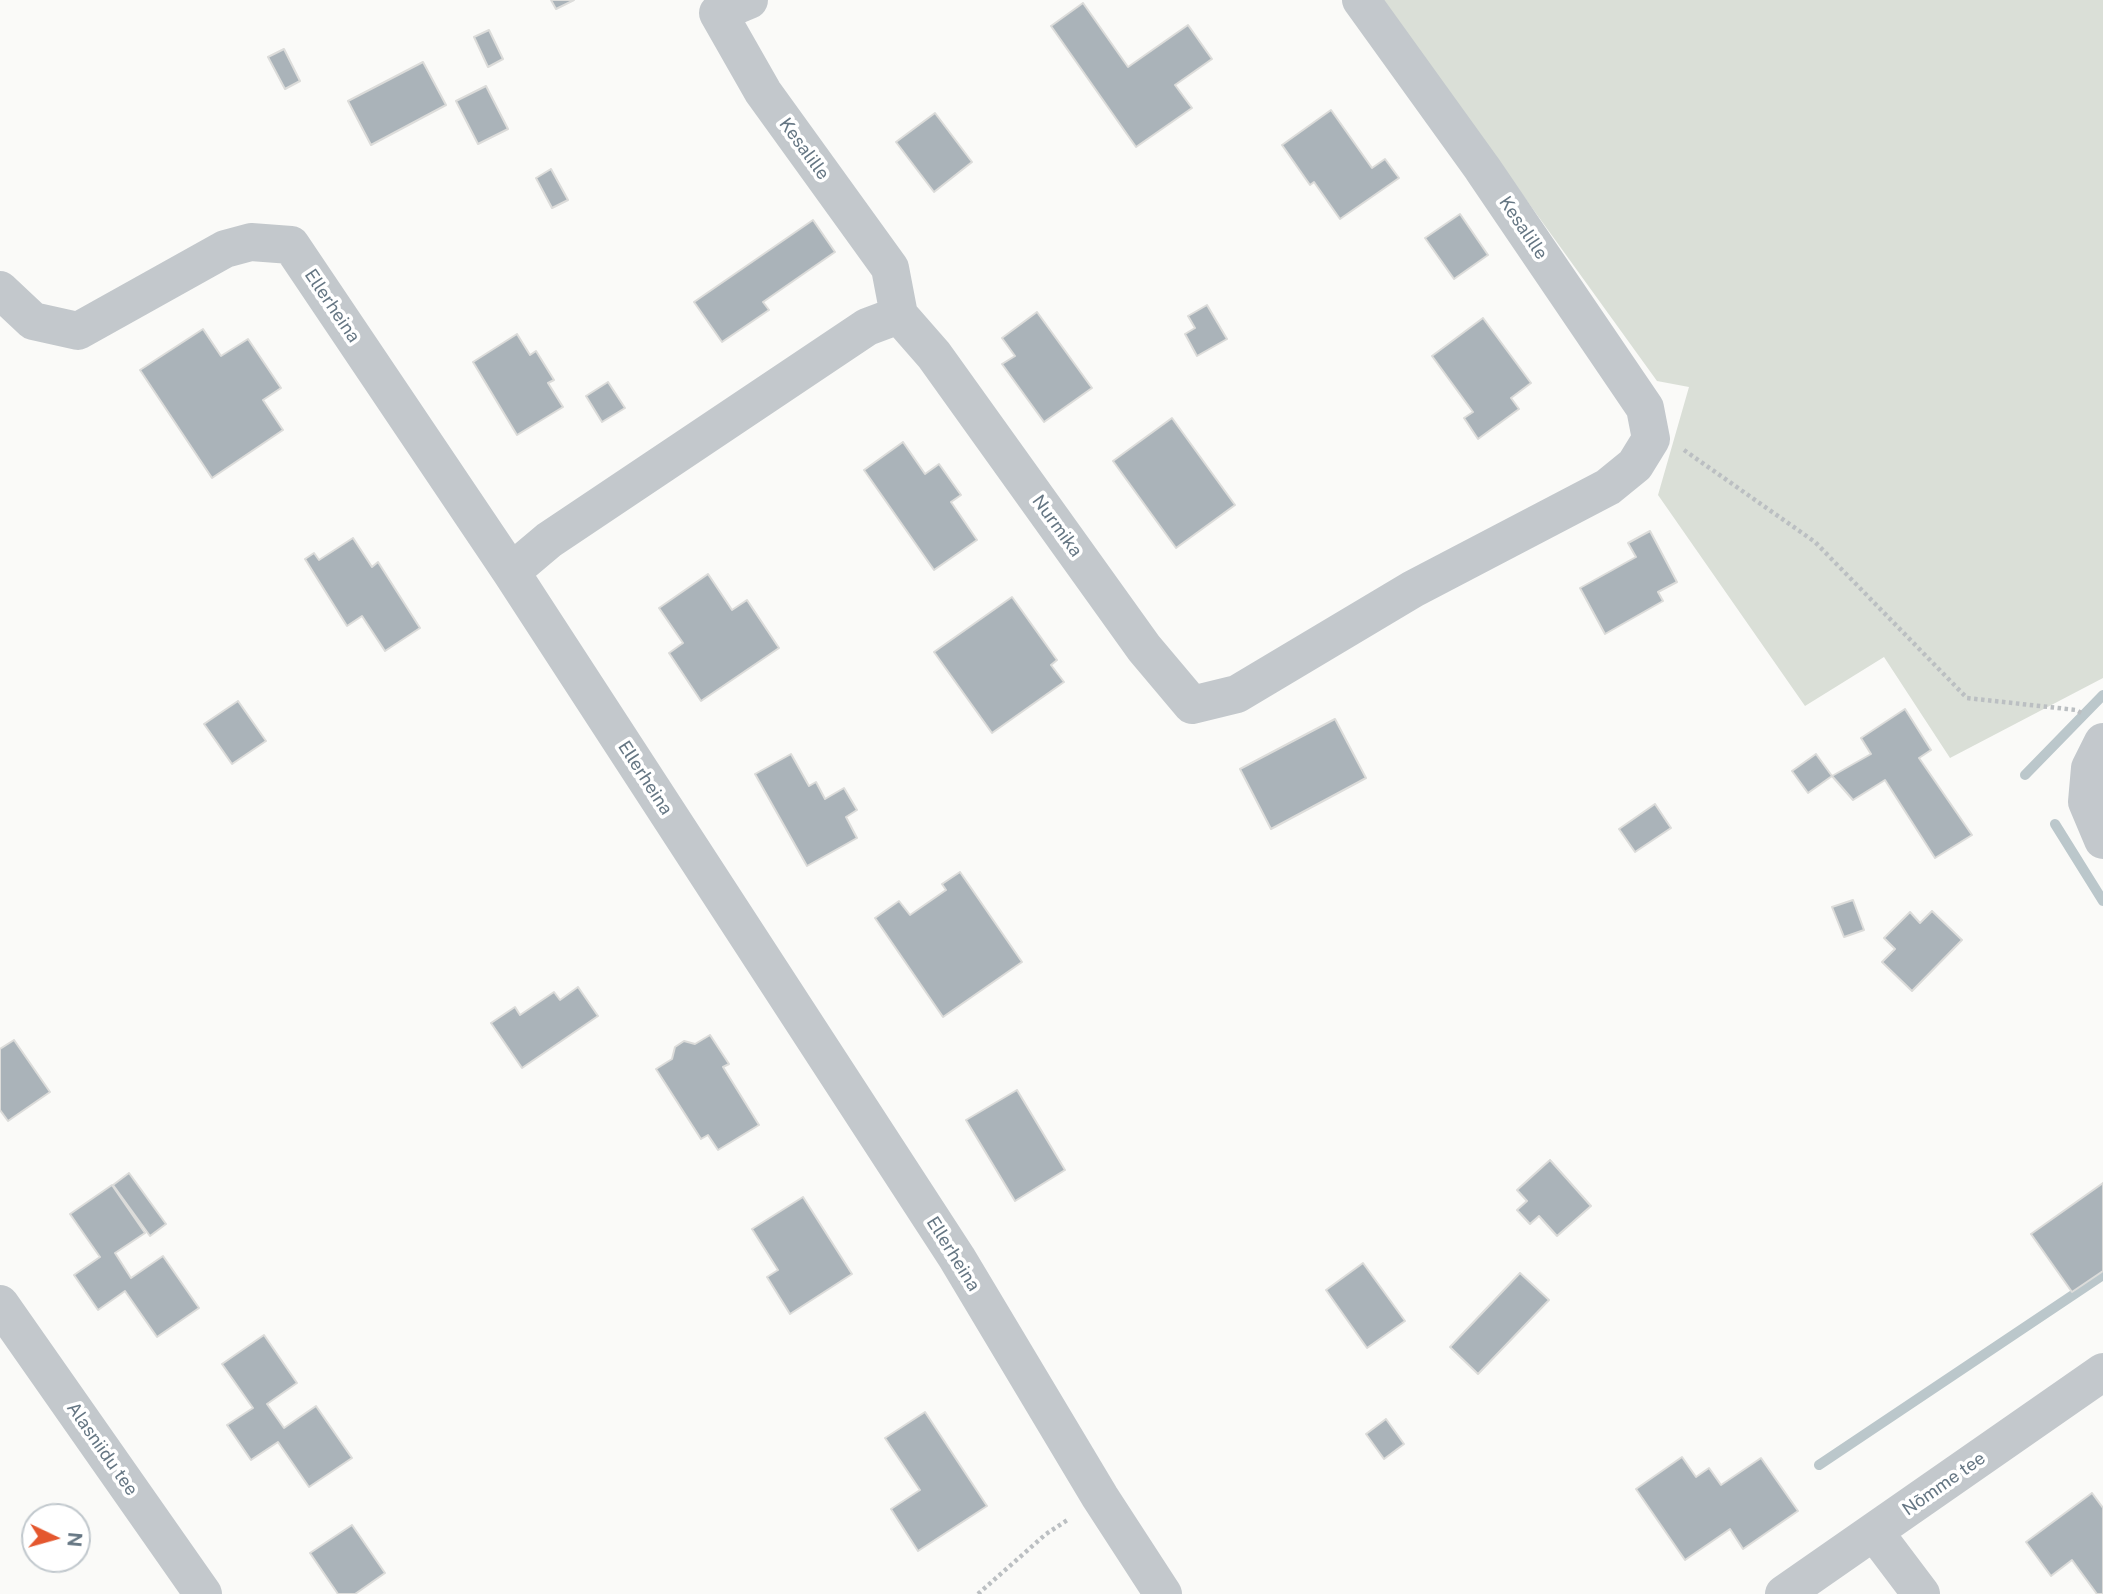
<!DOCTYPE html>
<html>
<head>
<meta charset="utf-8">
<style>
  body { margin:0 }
  #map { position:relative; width:2103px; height:1594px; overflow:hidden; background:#fafaf8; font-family:"Public Sans",sans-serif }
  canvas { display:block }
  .north { position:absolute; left:21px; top:1503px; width:70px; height:70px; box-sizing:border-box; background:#fff; border:2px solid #c1c8cd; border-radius:50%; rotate:95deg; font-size:19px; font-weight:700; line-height:28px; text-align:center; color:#657683 }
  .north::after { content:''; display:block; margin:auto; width:24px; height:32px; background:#e4572e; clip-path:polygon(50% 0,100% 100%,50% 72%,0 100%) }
</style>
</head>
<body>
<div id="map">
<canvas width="2103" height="1594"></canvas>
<div class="north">N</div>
</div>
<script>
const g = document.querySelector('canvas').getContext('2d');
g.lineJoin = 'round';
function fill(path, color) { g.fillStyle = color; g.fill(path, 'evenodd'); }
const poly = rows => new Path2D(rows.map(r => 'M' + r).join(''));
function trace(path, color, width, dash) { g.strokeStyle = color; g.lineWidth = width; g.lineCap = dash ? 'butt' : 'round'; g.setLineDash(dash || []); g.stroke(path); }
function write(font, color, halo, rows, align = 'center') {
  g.font = font + ' "Public Sans",sans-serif'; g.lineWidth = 7; g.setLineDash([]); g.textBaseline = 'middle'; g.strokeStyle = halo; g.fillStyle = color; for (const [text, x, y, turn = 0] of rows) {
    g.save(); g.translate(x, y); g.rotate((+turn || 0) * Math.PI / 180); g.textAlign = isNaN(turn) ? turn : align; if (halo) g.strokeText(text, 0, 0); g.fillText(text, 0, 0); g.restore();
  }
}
fill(poly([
  [1382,0,2103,0,2103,678,1950,758,1884,657,1805,706,1658,495,1689,387,1657,381]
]), '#dadfd7');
trace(poly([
  [2025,775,2103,695],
  [2055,824,2103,901],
  [1819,1465,2103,1275]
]), '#bbc7cb', 10);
const building = poly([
  [551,0,574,0,556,9,551,0],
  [1083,3,1128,67,1188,25,1212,59,1175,85,1192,108,1136,147,1051,26,1083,3],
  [489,30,503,59,488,67,474,37,489,30],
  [284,49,300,81,285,89,268,57,284,49],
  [423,62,446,105,371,145,348,101,423,62],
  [486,86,508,129,478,144,456,101,486,86],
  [1331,110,1372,168,1385,159,1399,178,1340,219,1314,182,1310,185,1282,145,1331,110],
  [935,113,972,162,934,192,896,142,935,113],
  [551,169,568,200,552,208,536,178,551,169],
  [1460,214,1488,255,1454,279,1425,238,1460,214],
  [813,220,835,252,763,302,769,310,722,342,694,302,813,220],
  [1207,305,1227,339,1197,356,1185,334,1195,328,1188,316,1207,305],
  [1037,312,1092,388,1044,422,1002,364,1015,356,1002,338,1037,312],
  [1483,318,1531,383,1511,398,1519,409,1478,439,1464,418,1473,412,1432,356,1483,318],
  [203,329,221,356,248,339,281,388,263,400,283,430,212,478,140,370,203,329],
  [517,334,530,355,536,351,554,380,548,383,563,407,517,435,473,362,517,334],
  [608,382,625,408,602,422,586,396,608,382],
  [1172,418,1235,505,1176,548,1113,461,1172,418],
  [903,442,925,474,939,464,961,495,951,502,977,540,934,570,864,470,903,442],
  [1650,531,1677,582,1658,592,1663,601,1605,634,1580,588,1636,557,1628,543,1650,531],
  [353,538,372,567,378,562,420,628,385,651,362,616,347,626,305,559,314,553,319,560,353,538],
  [708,574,732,610,747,600,779,648,701,701,669,653,683,643,659,608,708,574],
  [1012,597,1057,660,1051,665,1064,682,992,733,934,652,1012,597],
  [238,701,266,741,232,764,204,724,238,701],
  [1905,709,1931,750,1919,758,1972,835,1935,858,1885,780,1853,800,1832,776,1871,754,1861,738,1905,709],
  [1335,719,1366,778,1271,829,1240,769,1335,719],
  [791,754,809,786,816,782,825,799,844,788,857,810,846,817,857,838,807,866,755,774,791,754],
  [1816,754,1832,776,1808,793,1792,771,1816,754],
  [1655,804,1671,828,1635,852,1619,829,1655,804],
  [960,872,1022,962,943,1017,875,918,899,901,910,915,946,890,942,884,960,872],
  [1853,900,1864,930,1844,937,1832,907,1853,900],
  [1932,911,1962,940,1912,991,1882,962,1895,949,1884,938,1910,912,1920,923,1932,911],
  [578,987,598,1016,522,1068,491,1023,515,1007,520,1015,554,992,560,1000,578,987],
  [710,1035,729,1064,723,1067,759,1125,718,1150,708,1135,701,1139,656,1069,672,1059,675,1047,684,1041,695,1044,710,1035],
  [14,1040,50,1092,8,1121,0,1110,0,1049,14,1040],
  [1017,1090,1065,1170,1015,1201,966,1120,1017,1090],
  [1550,1160,1591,1206,1557,1236,1539,1216,1530,1224,1517,1210,1527,1201,1517,1190,1550,1160],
  [129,1173,166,1224,150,1236,113,1185,129,1173],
  [2103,1183,2103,1271,2072,1292,2031,1234,2103,1183],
  [112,1185,145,1233,115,1253,131,1278,163,1256,199,1308,157,1337,125,1291,98,1310,74,1275,100,1257,70,1214,112,1185],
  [803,1197,852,1274,790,1314,767,1277,778,1270,752,1229,803,1197],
  [1363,1263,1405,1321,1367,1348,1326,1290,1363,1263],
  [1520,1273,1549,1300,1478,1374,1450,1347,1520,1273],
  [264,1335,297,1383,267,1404,284,1428,316,1406,352,1458,309,1487,278,1442,251,1460,227,1425,253,1408,222,1364,264,1335],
  [925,1412,987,1506,918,1551,891,1509,920,1490,885,1438,925,1412],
  [1386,1419,1404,1444,1384,1459,1366,1434,1386,1419],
  [1682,1457,1696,1477,1709,1468,1721,1485,1761,1458,1798,1511,1743,1549,1730,1529,1685,1560,1636,1489,1682,1457],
  [2092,1493,2103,1508,2103,1594,2097,1594,2072,1560,2051,1576,2026,1542,2092,1493],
  [352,1525,385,1573,355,1594,338,1594,310,1553,352,1525]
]);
fill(building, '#aab3b9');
trace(building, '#dcdcda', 2);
trace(poly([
  [1684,450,1815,542,1967,698,2076,710,2083,714],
  [978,1594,1046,1534,1069,1519]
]), '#bbbfc2', 4.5, [3.5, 3.5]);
trace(poly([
  [749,0,718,13,763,92,890,268,899,315],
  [0,290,33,321,78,331,225,249,251,242,291,245,511,572,957,1258,1100,1497,1163,1594],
  [511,572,549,540,867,327,899,315,934,355,1144,648,1192,705,1237,694,1413,589,1608,487,1635,465,1651,439,1645,408,1482,168,1361,0],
  [2103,742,2090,768,2087,802,2103,840],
  [0,1304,203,1594],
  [1875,1533,1921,1594],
  [1784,1594,2103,1372]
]), '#c3c8cc', 38);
write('18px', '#657683', '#fff', [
  ["Kesalille",804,149,54],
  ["Kesalille",1523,228,56],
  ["Ellerheina",332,306,56],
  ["Nurmika",1057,526,54],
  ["Ellerheina",645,778,57],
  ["Ellerheina",953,1254,58],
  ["Alasniidu tee",102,1449,55],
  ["Nõmme tee",1944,1484,-35]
]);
</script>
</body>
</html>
